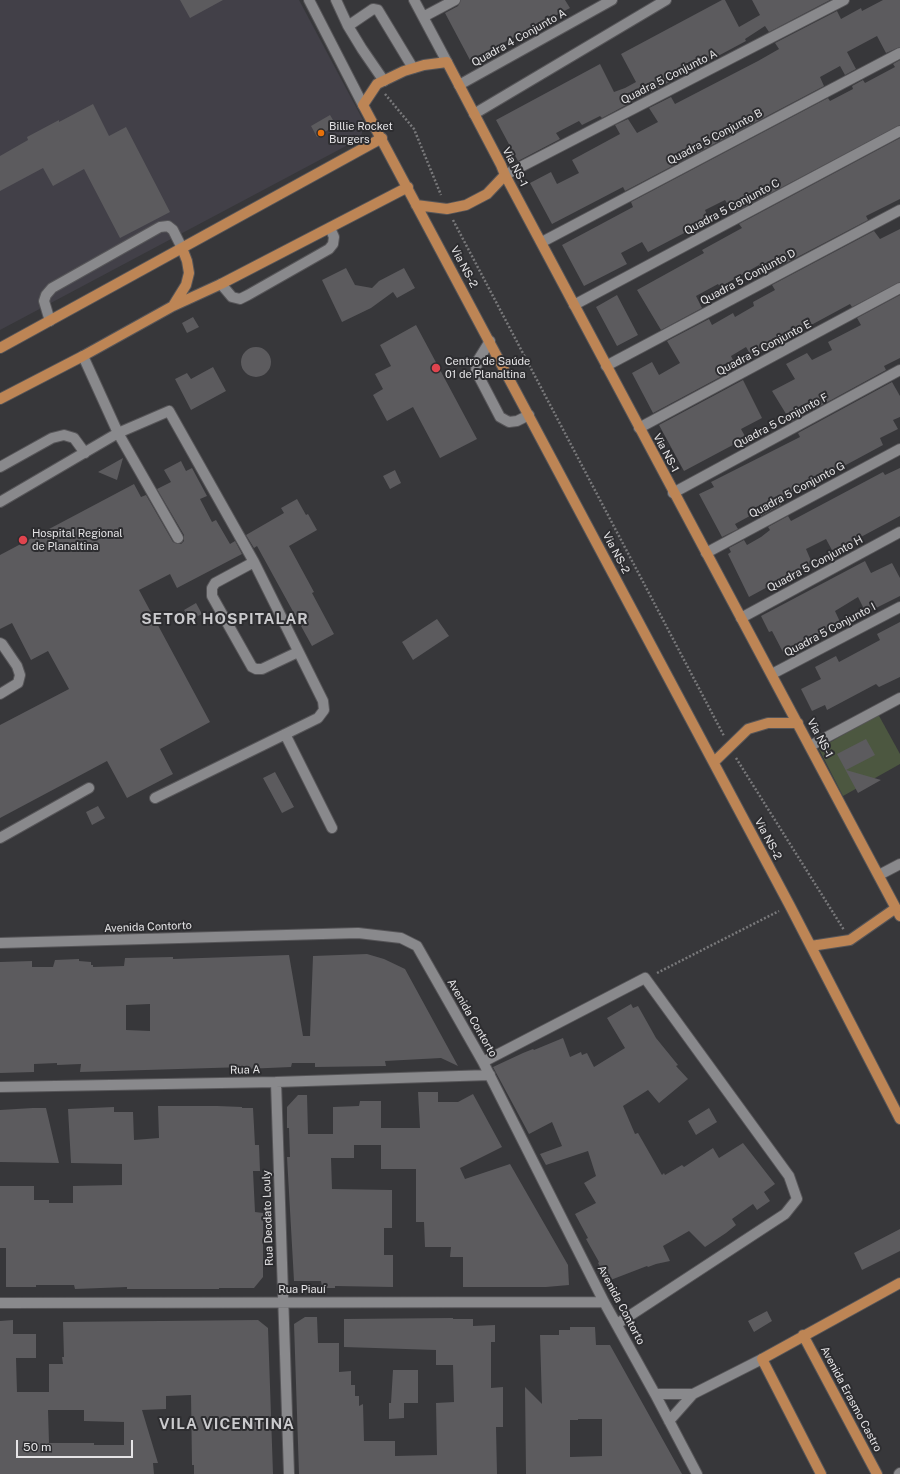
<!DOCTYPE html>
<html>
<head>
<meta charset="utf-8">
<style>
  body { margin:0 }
  #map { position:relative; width:900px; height:1474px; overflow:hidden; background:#37373a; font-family:"Public Sans",sans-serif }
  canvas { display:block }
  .scale { position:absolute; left:16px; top:1440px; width:117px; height:18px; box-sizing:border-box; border:2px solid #e5e4e6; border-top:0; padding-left:5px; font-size:12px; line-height:14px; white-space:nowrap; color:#e5e4e6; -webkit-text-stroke:3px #2d2d30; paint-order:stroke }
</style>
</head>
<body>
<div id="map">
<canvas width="900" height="1474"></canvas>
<div class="scale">50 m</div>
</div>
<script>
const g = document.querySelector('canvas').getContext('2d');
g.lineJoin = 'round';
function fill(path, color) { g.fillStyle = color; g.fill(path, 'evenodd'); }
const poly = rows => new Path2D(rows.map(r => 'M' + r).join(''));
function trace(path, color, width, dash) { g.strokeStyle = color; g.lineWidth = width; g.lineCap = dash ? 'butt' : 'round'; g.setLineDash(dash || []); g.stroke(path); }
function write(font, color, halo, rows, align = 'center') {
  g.font = font + ' "Public Sans",sans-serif'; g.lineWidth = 4; g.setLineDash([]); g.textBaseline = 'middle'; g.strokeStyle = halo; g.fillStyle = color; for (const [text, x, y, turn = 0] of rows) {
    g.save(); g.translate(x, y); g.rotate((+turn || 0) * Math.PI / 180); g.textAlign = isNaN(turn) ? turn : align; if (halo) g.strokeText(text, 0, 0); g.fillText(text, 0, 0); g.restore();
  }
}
fill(poly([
  [0,0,299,0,364,122,361,138,0,330]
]), '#424048');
fill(poly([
  [878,714,900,754,900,764,843,796,819,749]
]), '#4c5740');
fill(poly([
  [180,0,223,0,190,18],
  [461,0,565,0,570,8,470,60,445,13,458,6],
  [722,0,725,0,739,27,760,15,752,0,830,0,769,32,765,26,745,39,746,41,602,118,600,116,582,125,579,121,556,133,560,139,518,161,496,120,600,64,614,92,625,88,636,82,621,54],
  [883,0,900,0,900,47,886,53,877,36,847,52,856,69,845,75,840,66,820,77,824,86,625,191,623,187,552,224,530,183,551,172,557,184,579,173,572,160,620,134,615,125,628,119,637,133,658,122,649,108,671,97,675,104,758,61,779,49,775,43,837,11,841,19,861,8,862,11],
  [900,60,900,125,733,213,725,200,705,210,709,220,648,252,642,242,621,253,627,264,584,286,562,245,633,207,631,202,828,98,830,101,853,89,852,86,863,80,865,83,895,67,893,64],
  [93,104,109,136,126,127,170,212,120,238,84,169,53,186,43,168,0,191,0,156,28,140,27,137,59,120,59,122],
  [330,115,336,125,317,137,311,126],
  [900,138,900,199,866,216,868,220,765,274,759,265,720,287,718,284,696,296,702,308,661,330,637,290,704,253,702,250,742,228,739,224],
  [900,229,900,282,852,307,850,304,752,357,746,347,731,356,737,368,653,413,632,373,652,362,659,375,680,363,667,341,709,319,712,325,733,313,735,317,754,306,753,302,775,290,772,285,874,231,880,239],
  [346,268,355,285,372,288,379,281,404,268,415,288,397,298,393,292,371,308,342,322,322,280],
  [617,295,638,335,617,346,596,307],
  [900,295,900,358,884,366,886,370,791,422,772,391,795,379,786,364,807,353,812,360,832,350,828,342,861,325,857,318],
  [193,317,199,327,187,333,182,323],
  [416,325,477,439,440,458,413,407,387,421,373,395,383,389,375,374,391,366,380,345],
  '241 362a15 15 0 1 1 30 0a15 15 0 1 1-30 0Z',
  [213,367,226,391,191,410,175,379,187,373,191,379],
  [743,380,762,418,741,429,746,438,684,471,659,425],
  [892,382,900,396,900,417,893,420,898,429,880,438,883,445,779,501,781,505,761,516,759,511,735,524,738,529,722,537,699,494,714,487,711,482,800,437,798,433],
  [123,458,117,480,98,472],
  [181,461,186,471,192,468,207,496,200,499,212,522,216,520,230,544,235,541,242,554,177,588,170,574,139,590,210,722,160,749,173,774,127,798,107,761,0,818,0,725,69,689,48,651,31,660,12,623,0,629,0,555,134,484,141,497,146,495,173,542,178,544,181,544,184,541,184,535,157,489,171,482,164,470],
  [900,468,900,516,833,552,826,539,806,549,812,563,749,597,728,554,731,552,729,548,744,540,747,545,761,537,770,530,768,527,788,516,791,521,883,472,885,475],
  [395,470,401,483,390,489,383,476],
  [297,499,306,515,308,514,317,530,289,546,314,592,312,593,334,634,312,646,257,546,254,548,246,535,284,513,281,508],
  [865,561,871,573,892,563,900,578,900,596,866,613,858,597,835,611,841,624,801,644,802,647,785,656,772,631,769,632,761,616],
  [196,603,202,614,190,620,184,610],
  [437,619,449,636,413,660,402,642],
  [900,622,900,677,879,687,876,684,827,710,825,705,812,711,801,689,821,679,815,667,836,656,839,662,880,640,877,634],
  [866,739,875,755,846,770,881,780,858,793,837,754],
  [275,772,294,807,282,813,263,778],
  [98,806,105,818,92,825,86,812],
  [367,954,384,959,405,969,458,1066,441,1058,385,1061,386,1066,315,1067,315,1063,292,1063,291,1067,245,1069,245,1067,80,1072,81,1064,57,1065,57,1063,34,1064,34,1072,0,1073,0,962,32,961,32,967,53,967,55,960,79,959,79,961,91,962,91,965,93,965,93,967,124,966,125,958,173,957,173,959,289,955,303,1036,310,1036,313,956],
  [150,1004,150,1031,126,1030,126,1005],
  [631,1004,633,1008,638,1006,656,1038,678,1065,676,1066,688,1079,659,1103,648,1090,623,1106,635,1134,638,1133,662,1175,664,1173,665,1175,682,1165,684,1167,713,1148,719,1158,743,1143,775,1184,764,1192,770,1201,757,1210,753,1204,732,1219,736,1225,726,1233,705,1247,689,1231,663,1246,670,1261,656,1264,648,1267,647,1266,608,1281,598,1263,599,1262,586,1239,588,1238,575,1214,596,1203,584,1183,596,1176,588,1151,546,1165,540,1154,562,1146,552,1122,529,1134,493,1067,523,1053,533,1049,534,1050,563,1038,570,1057,581,1052,582,1055,587,1053,594,1067,625,1048,607,1018],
  [418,1092,438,1092,438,1102,458,1102,473,1094,502,1147,460,1168,465,1179,510,1164,568,1265,569,1285,546,1287,463,1287,463,1257,450,1257,451,1247,425,1247,424,1222,416,1222,416,1169,381,1169,381,1145,354,1145,354,1158,331,1158,332,1189,392,1190,392,1228,384,1228,384,1255,393,1255,393,1287,335,1286,335,1288,322,1288,321,1281,294,1281,287,1157,290,1157,289,1128,287,1128,287,1107,298,1095,307,1095,308,1134,333,1134,333,1107,359,1106,360,1101,381,1101,381,1128,420,1128],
  [158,1106,217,1106,242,1107,242,1108,253,1108,255,1145,259,1145,260,1171,253,1171,255,1212,263,1213,263,1277,254,1288,219,1288,219,1289,127,1289,127,1287,75,1289,74,1285,36,1285,36,1287,6,1287,6,1248,0,1248,0,1186,34,1186,34,1200,49,1200,49,1203,73,1203,73,1186,122,1185,122,1164,71,1163,68,1109,114,1107,114,1112,133,1112,134,1140,159,1138],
  [33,1108,46,1108,59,1163,0,1162,0,1110],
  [709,1108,717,1122,696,1135,688,1121],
  [900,1229,900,1251,862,1270,854,1253],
  [767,1311,772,1321,754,1332,748,1321],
  [305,1317,317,1317,318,1343,339,1343,339,1372,351,1371,351,1385,355,1385,355,1396,359,1396,359,1406,363,1404,364,1441,395,1441,395,1456,437,1455,436,1403,454,1402,453,1365,436,1365,436,1350,344,1347,344,1319,453,1318,453,1319,473,1319,473,1326,495,1325,495,1342,491,1342,491,1388,503,1387,503,1427,496,1427,497,1474,299,1474,294,1324],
  [13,1320,13,1334,36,1334,36,1358,16,1358,17,1392,49,1392,49,1364,63,1364,62,1357,64,1357,63,1322,258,1320,268,1328,273,1474,194,1474,194,1465,192,1465,191,1395,166,1396,166,1409,142,1410,158,1463,153,1463,154,1474,0,1474,0,1321],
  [48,1410,84,1410,84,1421,124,1422,124,1445,94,1445,94,1443,49,1443],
  [570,1327,595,1327,596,1345,610,1345,682,1474,526,1474,525,1387,542,1404,540,1335,559,1335,559,1330,570,1330],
  [578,1419,602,1419,602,1456,570,1457,570,1420,578,1420],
  [393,1370,418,1370,418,1403,404,1403,404,1418,389,1419,389,1403,391,1403]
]), '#5c5b5e');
const minor = poly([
  [309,0,363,105],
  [336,0,348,26,362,49,384,81],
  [414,0,447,62],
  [423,17,455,0],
  [348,26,373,9,378,10,413,68],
  [459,85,612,0],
  [474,114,666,0],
  [505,175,844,0],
  [542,242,900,53],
  [221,284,232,297,240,299,248,295,329,249,333,244,334,237,330,228],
  [574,305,900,131],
  [50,321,44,301,46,295,52,288,160,227,168,226,173,230,182,248],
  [490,341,477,362,476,371,500,417,509,422,517,421,529,415],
  [83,356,118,433,178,538],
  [606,366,900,210],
  [639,428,900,288],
  [0,467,52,438,64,435,74,438,85,453],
  [673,493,900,370],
  [0,502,118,433,169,411,254,562],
  [706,553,900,449],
  [741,618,900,532],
  [0,643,2,644,17,666,20,675,18,683,0,694],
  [772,674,900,607],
  [285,734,332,828],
  [810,746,900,698],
  [155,798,318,718,324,710,323,701,254,562,215,583,212,588,212,596,252,667,256,669,262,669,298,652],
  [0,838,89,788],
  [879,875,900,864],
  [0,943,358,933,401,938,417,946,483,1062,604,1302,655,1394,697,1474],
  [483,1062,645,978,789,1176,797,1199,785,1214,617,1324],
  [276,1082,289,1474],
  [0,1087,276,1082,490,1075],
  [0,1303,604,1302],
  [655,1394,693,1394,762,1359],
  [669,1421,693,1394],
  [899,1474,900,1473]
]);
const major = poly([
  [416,205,447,209,466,205,487,194,505,175],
  [173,306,186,285,189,273,187,261,182,248],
  [0,348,382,138],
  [0,399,83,356,173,306,221,284,408,187],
  [714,762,748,729,768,723,798,723],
  [900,916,505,175,501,165,447,62,424,65,404,71,377,84,363,105,790,906,900,1119],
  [811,946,850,940,896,908],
  [803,1335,877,1474],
  [821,1474,762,1359,900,1283]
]);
trace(minor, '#565558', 12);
trace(major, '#565558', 12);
trace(poly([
  [385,94,414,129,441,195],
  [453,220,724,736],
  [736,758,844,930],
  [657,973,779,911]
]), '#79797b', 2.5, [2, 2]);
trace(minor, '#89898c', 10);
trace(major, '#bd8555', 10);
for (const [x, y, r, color] of [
  [321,133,4,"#e8710a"],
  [436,368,5,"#e0444e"],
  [23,540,5,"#e0444e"]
]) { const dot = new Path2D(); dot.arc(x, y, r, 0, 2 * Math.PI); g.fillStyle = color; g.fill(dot); trace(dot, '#2d2d30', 1.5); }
write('11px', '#e5e4e6', '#2d2d30', [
  ["Quadra 4 Conjunto A",519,38,-29],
  ["Quadra 5 Conjunto A",669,77,-27],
  ["Quadra 5 Conjunto B",715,137,-28],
  ["Via NS-1",515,167,63],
  ["Quadra 5 Conjunto C",732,207,-28],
  ["Via NS-2",464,267,62],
  ["Quadra 5 Conjunto D",748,277,-28],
  ["Quadra 5 Conjunto E",764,348,-28],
  ["Quadra 5 Conjunto F",781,421,-28],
  ["Via NS-1",666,453,62],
  ["Quadra 5 Conjunto G",797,490,-28],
  ["Via NS-2",616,553,62],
  ["Quadra 5 Conjunto H",815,564,-28],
  ["Quadra 5 Conjunto I",830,630,-28],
  ["Via NS-1",820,738,62],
  ["Via NS-2",768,839,62],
  ["Avenida Contorto",148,927,-2],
  ["Avenida Contorto",472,1018,60],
  ["Rua A",245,1070,-1],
  ["Rua Deodato Louly",268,1218,-92],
  ["Rua Piauí",302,1290],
  ["Avenida Contorto",621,1305,62],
  ["Avenida Erasmo Castro",851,1399,62]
]);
write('11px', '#e5e4e6', '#2d2d30', [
  ["Billie Rocket",329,127],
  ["Burgers",329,140],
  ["Centro de Saúde",445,362],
  ["01 de Planaltina",445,375],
  ["Hospital Regional",32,534],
  ["de Planaltina",32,547]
], 'left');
g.letterSpacing = '1px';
write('bold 15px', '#cacacd', '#2d2d30', [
  ["SETOR HOSPITALAR",225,619],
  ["VILA VICENTINA",227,1424]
]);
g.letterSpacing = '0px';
</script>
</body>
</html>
